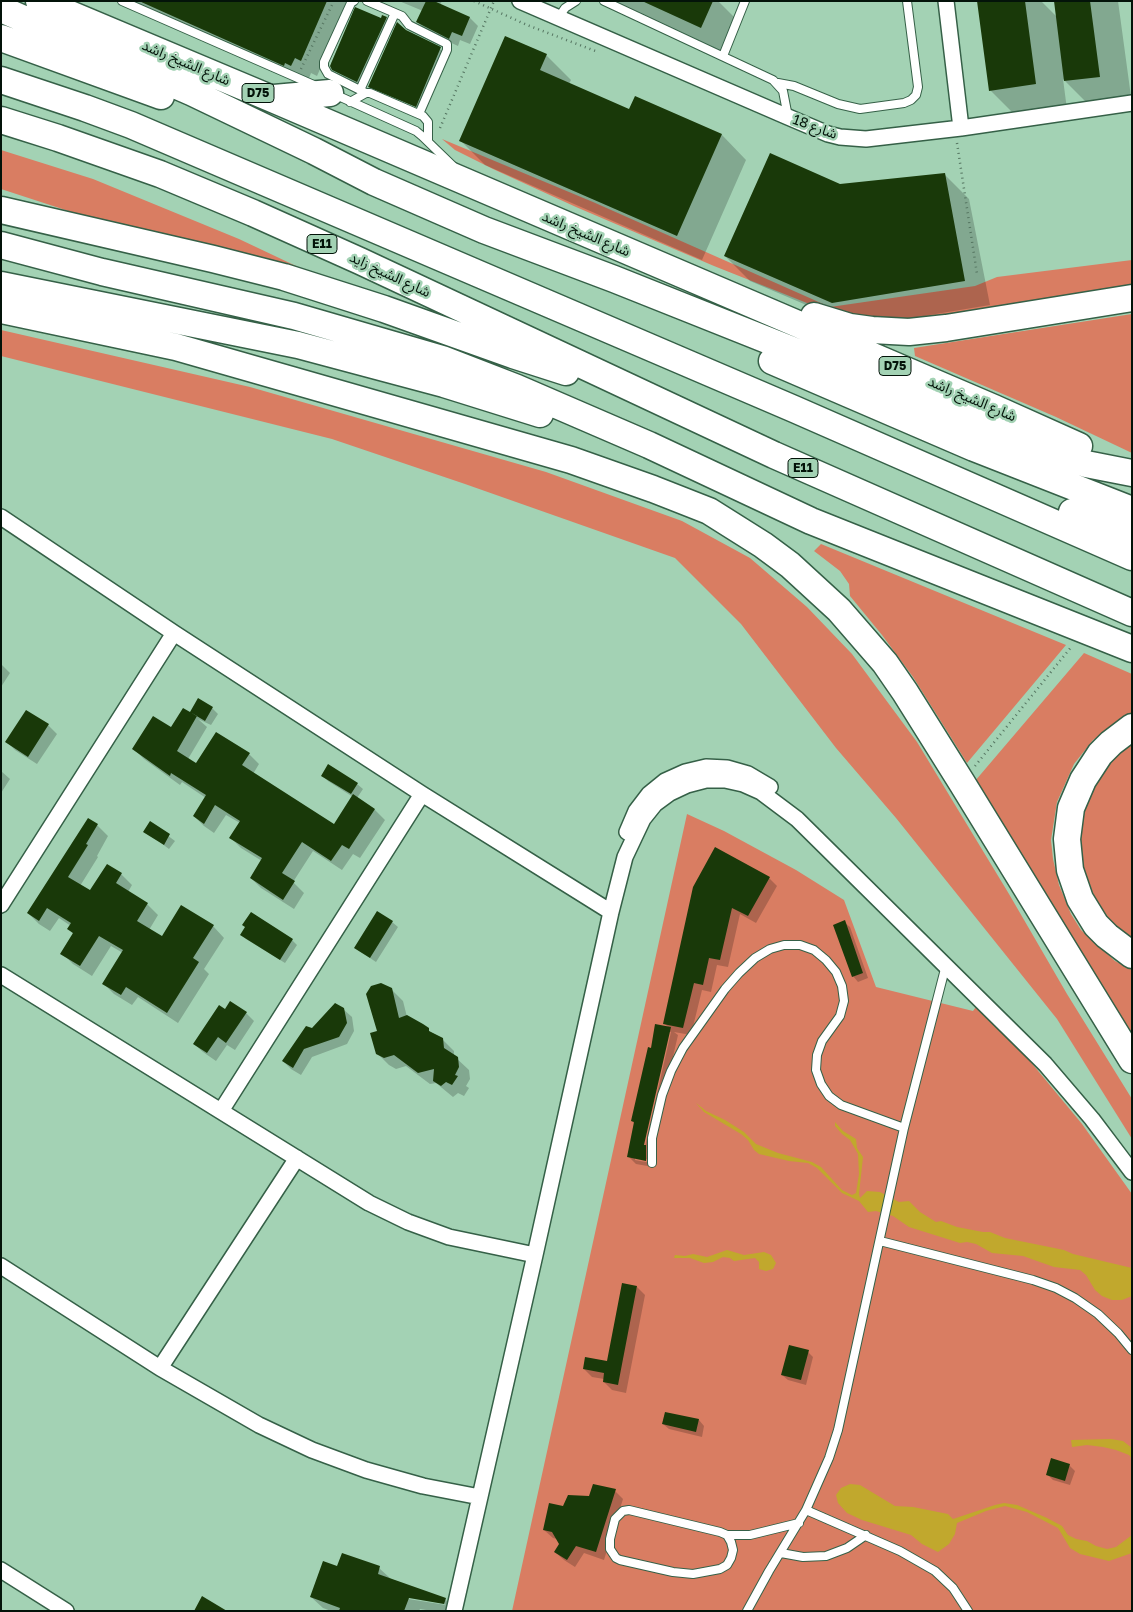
<!DOCTYPE html>
<html>
<head>
<meta charset="utf-8">
<style>
  body { margin:0 }
  #map { position:relative; width:1133px; height:1612px; overflow:hidden; background:#a3d2b4; font-family:"Golos Text",sans-serif }
  canvas { display:block }
  .frame { position:absolute; inset:0; border:2px solid #031309; pointer-events:none }
</style>
</head>
<body>
<div id="map">
<canvas width="1133" height="1612"></canvas>
<div class="frame"></div>
</div>
<script>
const g = document.querySelector('canvas').getContext('2d');
g.lineJoin = 'round';
function fill(path, color) { g.fillStyle = color; g.fill(path, 'evenodd'); }
const poly = rows => new Path2D(rows.map(r => 'M' + r).join(''));
function trace(path, color, width, dash) { g.strokeStyle = color; g.lineWidth = width; g.lineCap = dash ? 'butt' : 'round'; g.setLineDash(dash || []); g.stroke(path); }
function write(font, color, halo, rows, align = 'center') {
  g.font = font + ' "Golos Text","Noto Sans Arabic",sans-serif'; g.lineWidth = 5; g.setLineDash([]); g.textBaseline = 'middle'; g.strokeStyle = halo; g.fillStyle = color; for (const [text, x, y, turn = 0] of rows) {
    g.save(); g.translate(x, y); g.rotate((+turn || 0) * Math.PI / 180); g.textAlign = isNaN(turn) ? turn : align; if (halo) g.strokeText(text, 0, 0); g.fillText(text, 0, 0); g.restore();
  }
}
fill(poly([
  [442,139,593,202,830,307,975,286,997,277,1132,260,1132,285,910,321,870,319,812,305,714,266,576,207,493,169,455,150],
  [1,150,93,179,239,239,313,274,188,239,96,220,1,189],
  [1132,314,1132,453,1056,417,915,356,914,348],
  [1,330,250,387,546,472,682,521,750,558,807,607,852,654,917,742,1009,894,1067,994,1132,1099,1132,1139,1057,1019,896,818,836,748,741,624,675,558,465,484,332,439,1,356],
  [821,544,1066,645,967,763,913,677,882,635,850,596,849,584,840,571,814,551],
  [1084,653,1132,674,1132,714,1093,740,1074,764,1057,802,1051,840,1053,859,1059,885,1071,914,1081,930,1115,961,1132,970,1132,1035,975,781],
  [1132,742,1132,940,1112,923,1095,898,1084,870,1080,837,1085,804,1103,771,1112,759],
  [687,814,724,831,796,870,844,900,876,987,973,1011,978,1004,1006,1032,1082,1124,1132,1194,1132,1611,512,1611]
]), '#d97d62');
fill(poly([
  [696,1103,706,1111,725,1120,744,1132,756,1144,778,1153,812,1162,821,1167,842,1190,852,1195,856,1193,859,1174,858,1154,850,1140,842,1134,835,1126,835,1122,843,1131,856,1139,857,1148,863,1157,859,1194,860,1198,867,1191,880,1192,899,1202,909,1201,920,1212,936,1222,941,1221,957,1227,983,1232,990,1232,1005,1238,1064,1250,1073,1254,1132,1268,1132,1296,1122,1300,1112,1300,1102,1296,1095,1290,1086,1275,1080,1270,1054,1267,1023,1256,992,1253,976,1244,967,1242,960,1243,909,1227,893,1216,876,1211,868,1212,859,1201,842,1193,817,1168,808,1163,789,1161,759,1154,754,1150,748,1140,741,1134,704,1112],
  [727,1250,744,1255,764,1252,771,1255,776,1263,773,1269,766,1271,759,1269,759,1262,755,1258,734,1261,730,1258,723,1257,713,1262,704,1263,690,1258,674,1258,675,1255,685,1256,693,1254,707,1257],
  [1111,1439,1123,1441,1132,1448,1132,1459,1129,1455,1116,1450,1103,1447,1087,1445,1072,1447,1071,1440],
  [850,1484,860,1485,895,1506,913,1507,948,1514,953,1519,995,1505,1004,1503,1017,1505,1047,1518,1062,1526,1068,1535,1076,1539,1087,1541,1096,1546,1107,1549,1116,1547,1132,1535,1132,1553,1109,1561,1080,1554,1070,1548,1058,1528,1027,1512,1005,1506,986,1511,957,1523,955,1534,949,1544,938,1552,922,1544,911,1535,862,1520,847,1513,838,1503,836,1495,841,1488]
]), '#c1a82d');
fill(poly([
  [120,1,350,1,317,76,311,73,308,81],
  [399,1,442,1,440,5,470,18,478,26,470,44,460,40,458,46,426,31,418,22,423,11],
  [614,1,718,1,740,23,726,53],
  [978,1,1041,1,1057,17,1055,1,1118,1,1132,104,1098,114,1063,79,1068,117,1023,123,990,90],
  [356,8,381,19,386,18,390,22,361,85,338,73,333,69,331,63],
  [406,31,443,51,418,108,369,87],
  [546,55,571,80,569,84,630,111,636,98,722,135,746,160,702,260,485,165,460,140],
  [944,174,969,199,990,305,858,327,750,281,725,256,840,185],
  [1,664,10,673,1,687],
  [212,708,218,714,211,725,198,719,207,727,188,759,197,765,217,734,249,754,259,764,253,774,334,825,353,797,328,781,323,776,357,784,363,789,357,798,375,810,385,820,360,858,353,854,342,870,313,851,293,882,304,893,294,909,261,888,251,878,262,861,241,848,231,838,240,823,226,815,214,833,204,826,194,816,206,798,182,782,180,785,144,759,134,749],
  [27,711,48,725,57,734,37,764,15,750,7,742],
  [1,771,10,779,1,793],
  [151,823,175,841,169,849,145,831],
  [97,825,108,836,97,856,98,857,80,886,90,892,121,874,132,885,128,892,147,904,158,915,149,930,162,938,213,926,224,938,204,969,209,974,178,1023,138,997,132,1005,114,994,103,983,123,953,111,946,92,976,73,964,62,953,74,935,69,929,71,926,59,918,50,931,39,924,28,913],
  [769,878,777,886,756,923,740,914,728,967,717,965,711,992,702,990,691,1035,674,1032,678,1035,651,1152,653,1154,653,1167,636,1164,629,1157,635,1124,632,1121,652,1050,669,1028,664,1023,694,888],
  [668,1032,671,1032,644,1151,642,1150],
  [635,1158,652,1160,651,1163,635,1160],
  [392,922,398,927,376,962,355,948],
  [844,922,850,927,868,978,858,982,853,976],
  [241,934,292,940,297,945,285,963,246,939],
  [391,989,403,1001,407,1017,442,1039,454,1051,454,1056,469,1070,470,1079,466,1086,469,1088,464,1096,458,1093,453,1097,436,1083,430,1084,406,1066,396,1069,389,1065,377,1053,378,1032],
  [343,1009,352,1017,354,1031,347,1044,312,1057,301,1075,291,1069,283,1061,313,1029],
  [226,1011,246,1013,254,1021,235,1050,227,1045,216,1061,203,1052,194,1044],
  [637,1287,645,1295,626,1393,612,1390,604,1382,604,1379,592,1377,584,1369,608,1362],
  [808,1352,813,1357,806,1385,788,1380,782,1375],
  [699,1420,704,1426,702,1437,669,1429,663,1424],
  [1069,1465,1075,1471,1070,1485,1053,1480,1047,1474],
  [615,1491,623,1499,604,1560,584,1553,575,1567,564,1560,555,1552,560,1544,557,1539,553,1538,544,1530,563,1507,589,1497],
  [338,1568,379,1568,391,1579,445,1599,456,1611,432,1611,420,1609,419,1611,331,1611,323,1608,311,1597],
  [403,1596,440,1602,446,1605,402,1598]
]), '#0003');
fill(poly([
  [139,1,327,1,301,61,295,58,291,66,285,63,284,66],
  [426,1,434,1,470,17,462,36,452,32,449,39,416,22],
  [642,1,713,1,701,28],
  [977,1,1025,1,1036,84,989,91],
  [1054,1,1090,1,1100,77,1064,81],
  [355,7,381,18,382,15,387,17,357,82,332,70,330,66],
  [397,22,406,30,441,47,416,107,368,87],
  [505,36,547,54,540,70,629,109,635,96,722,134,677,236,459,141],
  [770,153,840,184,945,173,965,281,832,303,724,256],
  [198,698,213,707,205,721,190,712],
  [183,708,197,716,177,751,196,763,216,732,250,753,242,765,334,824,353,794,375,809,349,849,342,845,331,861,302,842,282,873,295,881,283,900,250,878,262,858,229,838,240,821,215,805,204,824,193,816,206,795,171,773,170,776,132,749,153,716,171,727],
  [26,710,49,724,28,757,5,742],
  [328,764,358,783,351,794,321,776],
  [88,818,98,824,86,844,88,845,68,877,90,890,107,864,122,873,116,883,148,903,137,921,162,936,181,905,214,925,193,958,199,962,167,1013,126,987,121,995,102,984,123,950,99,936,80,966,60,954,73,933,67,929,71,923,47,908,39,921,27,913],
  [150,821,170,834,164,845,143,832],
  [715,847,770,877,748,916,732,908,720,960,709,958,703,985,694,983,683,1028,663,1024,693,887],
  [377,911,393,921,370,958,354,948],
  [251,912,293,939,280,960,240,935,245,927,242,925],
  [845,920,863,973,852,977,833,925],
  [381,983,392,988,399,1018,407,1015,423,1024,429,1028,429,1031,443,1038,444,1048,458,1057,459,1067,455,1075,458,1076,452,1085,446,1082,441,1086,433,1081,434,1069,418,1073,394,1055,384,1058,376,1054,370,1033,377,1031,366,994,371,986],
  [230,1001,247,1012,226,1043,218,1037,207,1053,193,1044,219,1005,225,1009],
  [335,1003,344,1008,347,1023,339,1037,304,1049,293,1068,282,1061,306,1026,312,1028],
  [655,1024,671,1027,644,1145,646,1145,646,1161,627,1157,634,1122,631,1121,648,1047,651,1048],
  [622,1283,637,1286,618,1385,603,1382,604,1373,583,1369,585,1357,607,1361],
  [789,1345,809,1350,801,1380,781,1375],
  [665,1412,699,1419,696,1432,662,1424],
  [1051,1458,1070,1464,1065,1481,1046,1475],
  [593,1484,616,1489,596,1552,576,1546,567,1560,554,1552,559,1544,552,1532,543,1530,549,1503,563,1506,568,1495,589,1496],
  [342,1553,380,1566,378,1574,446,1598,444,1604,409,1598,404,1611,339,1611,340,1608,310,1597,323,1561,337,1566],
  [202,1596,227,1611,194,1611]
]), '#193909');
const lane = poly([
  [122,1,316,86],
  [354,1,351,3,324,62,324,67,328,74,366,93],
  [367,1,402,16,409,25,447,44,447,50,419,114],
  [604,1,773,80,783,91,788,117],
  [559,17,565,8,576,1],
  [723,56,745,1],
  [778,83,794,86,838,104,860,109,904,103,911,100,916,95,918,87,907,1],
  [360,90,395,13],
  [334,94,416,131,422,136,453,166],
  [350,102,366,93,370,93,423,116,428,122,428,141],
  [652,1163,652,1138,662,1095,671,1071,683,1048,725,989,739,973,755,958,770,949,784,945,800,945,814,950,826,960,836,972,842,986,844,1001,840,1016,822,1041,817,1055,816,1070,821,1084,829,1096,841,1105,904,1128],
  [880,1241,1033,1280,1056,1288,1075,1298,1098,1314,1118,1333,1132,1350],
  [629,1510,720,1532,727,1535,731,1542,733,1550,731,1558,727,1565,720,1569,693,1574,673,1572,620,1560,616,1558,610,1549,610,1539,615,1519,623,1511,629,1510],
  [806,1510,900,1551,935,1571,953,1588,968,1611],
  [727,1535,750,1535,799,1523],
  [781,1553,803,1557,826,1556,847,1548,866,1535],
  [747,1611,769,1571,806,1510,829,1458,838,1430,904,1128,946,965]
]);
const street = poly([
  [520,1,788,117,828,134,840,137,866,139,961,128,1132,103],
  [946,1,961,128],
  [1,517,174,633,422,794,611,912],
  [627,832,636,811,649,794,665,781,685,772,706,767,727,768,748,774,770,787],
  [1,905,174,633],
  [1,975,369,1203,408,1222,449,1237,535,1255],
  [221,1111,422,794],
  [1,1266,160,1368,259,1425,312,1450,366,1470,423,1486,480,1497],
  [160,1368,297,1158],
  [1,1570,66,1611],
  [454,1611,535,1255,611,912,625,857,643,819,655,804,670,793,687,785,706,780,725,780,743,784,761,792,797,819,1045,1064,1092,1119,1132,1172]
]);
const highway = poly([
  [39,1,270,98,994,408,1079,446],
  [1,9,191,92,314,151,374,182,484,230,614,279,1038,448,1086,464,1132,473],
  [1,38,161,96],
  [1,80,85,108,131,125,794,409,1132,557],
  [274,98,330,93],
  [1,120,58,138,160,174,253,213,360,261,774,455,1132,613],
  [1,210,213,259,284,277,384,309,513,355,566,372],
  [1,245,102,272,294,316,442,359,517,388,649,445,811,521,1132,649],
  [1,285,298,345,444,384,540,414],
  [1,310,176,347,571,460,653,489,709,511,763,545,790,565,839,610,885,663,905,692,962,783,1132,1060],
  [814,316,850,327,872,330,909,332,946,328,1132,298],
  [772,361,974,448,1132,510],
  [1072,512,1132,536],
  [1132,727,1111,743,1100,754,1083,780,1071,808,1067,839,1070,870,1080,899,1096,925,1107,936,1132,955]
]);
trace(lane, '#356047', 10);
trace(street, '#356047', 18);
trace(highway, '#356047', 29);
trace(poly([
  [474,1,527,25,598,52],
  [301,69,334,1],
  [440,128,494,1],
  [957,143,977,274],
  [975,766,1072,646]
]), '#557561', 2.5, [1, 4]);
trace(lane, '#fff', 8);
trace(street, '#fff', 15);
trace(highway, '#fff', 26);
for (const [x, y, w] of [
  [258,93,32],
  [322,244,30],
  [895,366,32],
  [803,468,30]
]) { const box = new Path2D(); box.roundRect(x - w / 2, y - 9.5, w, 19, 4); g.fillStyle = '#a3d2b4'; g.fill(box); trace(box, '#031309', 1); }
write('bold 12px', '#031309', null, [
  ["D75",258,93],
  ["E11",322,244],
  ["D75",895,366],
  ["E11",803,468]
]);
write('14px', '#031309', '#a3d2b4', [
  ["شارع الشيخ راشد",186,63,23],
  ["شارع 18",815,127,20],
  ["شارع الشيخ راشد",586,234,23],
  ["شارع الشيخ زايد",390,275,25],
  ["شارع الشيخ راشد",972,399,23]
]);
</script>
</body>
</html>
